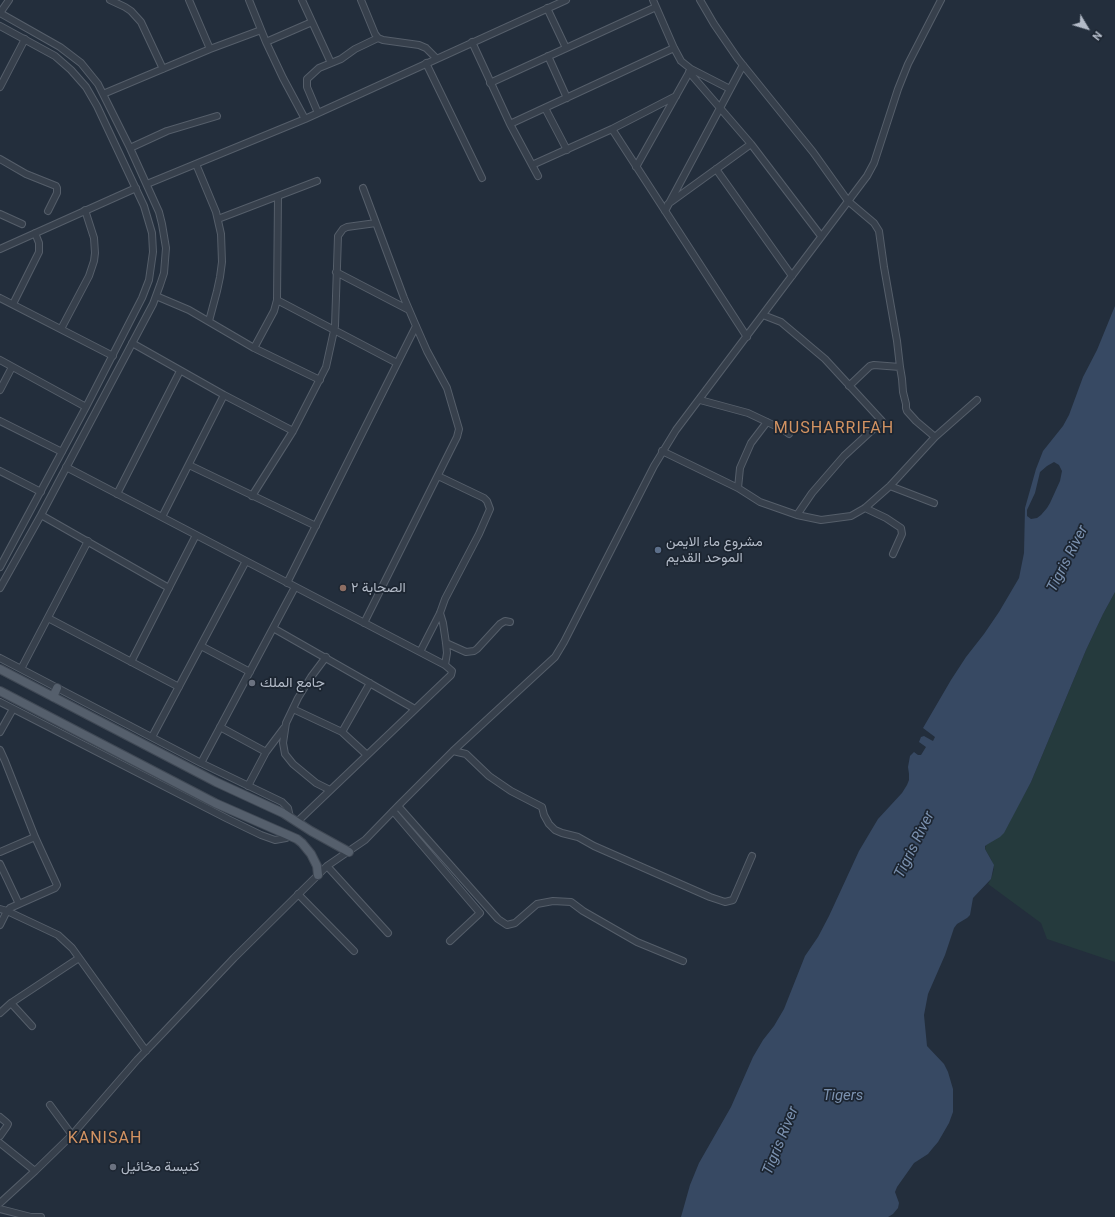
<!DOCTYPE html>
<html>
<head>
<meta charset="utf-8">
<style>
  body { margin:0 }
  #map { position:relative; width:1115px; height:1217px; overflow:hidden; background:#232e3c; font-family:Roboto,sans-serif }
  canvas { display:block }
  .north { position:absolute; left:1067px; top:8px; width:40px; height:40px; -webkit-text-stroke:3px #1c2531; paint-order:stroke; rotate:128deg; font-size:11px; font-weight:700; line-height:16px; text-align:center; color:#b3bbc8 }
  .north::after { content:''; display:block; margin:auto; width:14px; height:18px; background:#b3bbc8; clip-path:polygon(50% 0,100% 100%,50% 72%,0 100%) }
</style>
</head>
<body>
<div id="map">
<canvas width="1115" height="1217"></canvas>
<div class="north">N</div>
</div>
<script>
const g = document.querySelector('canvas').getContext('2d');
g.lineJoin = 'round';
function fill(path, color) { g.fillStyle = color; g.fill(path, 'evenodd'); }
const poly = rows => new Path2D(rows.map(r => 'M' + r).join(''));
function trace(path, color, width, dash) { g.strokeStyle = color; g.lineWidth = width; g.lineCap = dash ? 'butt' : 'round'; g.setLineDash(dash || []); g.stroke(path); }
function write(font, color, halo, rows, align = 'center') {
  g.font = font + ' Roboto,Vazirmatn,sans-serif'; g.lineWidth = 3.5; g.setLineDash([]); g.textBaseline = 'middle'; g.strokeStyle = halo; g.fillStyle = color; for (const [text, x, y, turn = 0] of rows) {
    g.save(); g.translate(x, y); g.rotate((+turn || 0) * Math.PI / 180); g.textAlign = isNaN(turn) ? turn : align; if (halo) g.strokeText(text, 0, 0); g.fillText(text, 0, 0); g.restore();
  }
}
fill(poly([
  [1115,592,1115,962,1047,939,1041,923,988,884,991,879,994,869,991,859,985,849,986,845,1008,825,1011,818,1031,782,1086,650,1103,614]
]), '#253a3d');
fill(poly([
  [1115,306,1115,592,1103,614,1086,650,1031,782,1004,833,1000,837,988,844,985,846,985,849,994,865,991,879,973,898,970,915,967,918,957,924,954,928,945,955,928,994,924,1015,927,1046,944,1064,948,1072,953,1089,953,1112,949,1123,938,1142,932,1149,928,1154,914,1163,897,1187,895,1192,899,1203,898,1208,893,1214,888,1217,681,1217,690,1185,699,1163,731,1107,753,1057,763,1040,774,1026,784,1009,805,956,818,937,829,916,859,851,878,819,902,793,907,785,909,780,909,774,908,767,910,756,914,752,918,755,921,755,926,747,919,742,921,737,924,736,931,740,933,741,935,737,923,728,951,680,966,657,984,634,999,612,1019,578,1024,553,1025,508,1036,469,1043,451,1063,426,1069,415,1083,377,1097,350],
  [1054,462,1059,465,1062,471,1060,481,1050,503,1047,508,1041,515,1037,518,1031,519,1027,516,1027,510,1035,493,1040,472,1047,466]
]), '#374963');
const minor = poly([
  [110,0,125,7,131,11,141,22,163,69],
  [189,0,210,49],
  [249,0,266,42,283,78,305,119],
  [302,0,331,63],
  [361,0,375,34,378,38,383,40,419,45,426,48,436,58],
  [653,0,674,48,681,61,691,69,730,89],
  [547,8,566,48],
  [0,13,60,47,81,63,98,84,130,148,159,212,162,224,166,248,164,273,160,285,153,304,41,515,0,588],
  [0,13,9,0],
  [0,26,55,56,71,70,86,87,97,106,144,206,152,233,153,252,149,280,142,298,86,407,0,567],
  [266,42,312,22],
  [472,42,510,124,538,176],
  [548,56,567,98],
  [426,63,482,178],
  [689,72,751,144,821,236],
  [490,83,656,7],
  [0,87,25,39],
  [103,94,210,49,261,30],
  [545,108,567,150],
  [318,113,307,87,307,79,319,68,341,59,355,49,378,38],
  [510,124,674,48],
  [612,129,747,337],
  [130,148,167,131,217,116],
  [0,159,26,174,56,186,57,188,57,193,48,211],
  [196,164,216,212,221,234,222,262,220,277,217,291,209,321],
  [532,165,612,129,676,96],
  [636,167,691,69],
  [716,169,792,276],
  [147,184,305,119,566,0],
  [363,188,404,298,416,326,427,351,447,388,459,429,457,437,364,623],
  [668,204,751,144],
  [665,211,743,65],
  [0,214,22,224],
  [218,219,317,181],
  [0,249,136,188],
  [336,272,409,310],
  [156,296,189,310,254,348,320,380],
  [0,298,113,356],
  [277,300,397,363],
  [13,304,39,252,39,243,35,233],
  [763,315,781,322,825,359,882,421,844,456,812,493,797,515],
  [61,329,89,276,94,261,95,253,94,238,85,210],
  [132,343,224,395,293,431],
  [254,348,274,311,277,300,278,197],
  [0,360,86,407],
  [849,386,870,366,874,365,900,367],
  [0,390,12,367],
  [700,400,748,413,784,430,789,434],
  [0,421,62,452],
  [935,437,977,400],
  [662,451,738,488,760,502,797,515,821,520,851,516,865,508,890,486,935,437,916,421,907,411,906,408,906,404,903,392,902,379,900,367,897,341,884,267,879,231,874,223,848,201,813,152,738,59,714,24,700,0],
  [189,465,316,526],
  [66,467,445,665,452,671,451,675,297,822],
  [0,471,41,492],
  [890,486,934,503],
  [738,488,740,468,751,443,767,422],
  [117,494,180,371],
  [252,496,293,431,326,367,335,326,338,236,343,229,347,227,376,223],
  [865,508,886,518,901,528,902,534,893,554],
  [41,515,169,588],
  [162,517,224,395],
  [287,583,416,326],
  [440,613,443,623,446,643,447,653,445,665],
  [48,618,179,687],
  [273,628,415,709],
  [446,643,466,652,474,651,477,649,500,624,505,621,510,622],
  [201,646,250,672],
  [420,652,440,613,445,599,479,534,490,509,487,501,484,498,438,476],
  [326,657,311,677,298,698,286,723,283,743,285,754,293,764,316,783,330,790],
  [0,658,201,763,282,802,288,808,290,817],
  [131,662,196,535],
  [21,669,88,541],
  [0,702,228,819,261,835,275,840,286,838,291,836],
  [293,709,342,732,367,755],
  [220,727,266,752,284,728],
  [0,732,13,709],
  [342,732,370,683],
  [152,737,246,561],
  [0,750,5,761,35,837,57,885,55,888,19,904],
  [453,751,555,657,564,642,654,466,676,430,867,176,874,163,898,89,908,64,941,0],
  [201,763,295,587],
  [248,786,266,752],
  [398,806,498,919,507,925,515,923,537,904,553,901,571,902,583,911,637,942,683,961],
  [393,811,480,913,450,941],
  [0,852,35,837],
  [0,864,19,904,10,908,7,911,0,925],
  [327,866,388,933],
  [298,894,354,951],
  [0,909,7,911,58,935,72,948,146,1051],
  [11,1003,32,1026],
  [0,1013,11,1003,79,958],
  [50,1105,72,1135],
  [0,1117,6,1122,8,1124,7,1126,0,1136],
  [0,1143,35,1171],
  [0,1203,35,1171,72,1135,137,1060,162,1034,234,958,327,866,365,840,398,806,453,751,466,754,489,776,511,791,542,807,544,815,549,824,555,830,562,833,578,837,594,846,710,897,725,902,733,900,752,856],
  [0,1209,31,1217,41,1217]
]);
const major = poly([
  [0,669,216,782,283,813,311,831,349,852],
  [0,691,215,803,297,839,302,843,311,854,317,866,318,875],
  [53,697,57,688]
]);
trace(minor, '#555e6a', 8);
trace(major, '#404955', 10);
trace(minor, '#37404c', 6);
trace(major, '#555f6c', 8);
for (const [x, y, r, color] of [
  [658,550,4,"#5c6f8a"],
  [343,588,4,"#8d6e63"],
  [252,683,4,"#6b7280"],
  [113,1167,4,"#6b7280"]
]) { const dot = new Path2D(); dot.arc(x, y, r, 0, 2 * Math.PI); g.fillStyle = color; g.fill(dot); trace(dot, '#1c2531', 1.5); }
write('14px', '#b3bbc8', '#1c2531', [
  ["مشروع ماء الايمن",666,542],
  ["الموحد القديم",666,558],
  ["الصحابة ٢",351,588],
  ["جامع الملك",260,683],
  ["كنيسة مخائيل",121,1167]
], 'left');
write('italic 15px', '#7b91af', '#1c2531', [
  ["Tigris River",1068,559,-63],
  ["Tigris River",915,845,-64],
  ["Tigers",843,1096],
  ["Tigris River",781,1141,-68]
]);
g.letterSpacing = '1px';
write('16px', '#d39362', '#1c2531', [
  ["MUSHARRIFAH",834,429],
  ["KANISAH",105,1139]
]);
g.letterSpacing = '0px';
</script>
</body>
</html>
